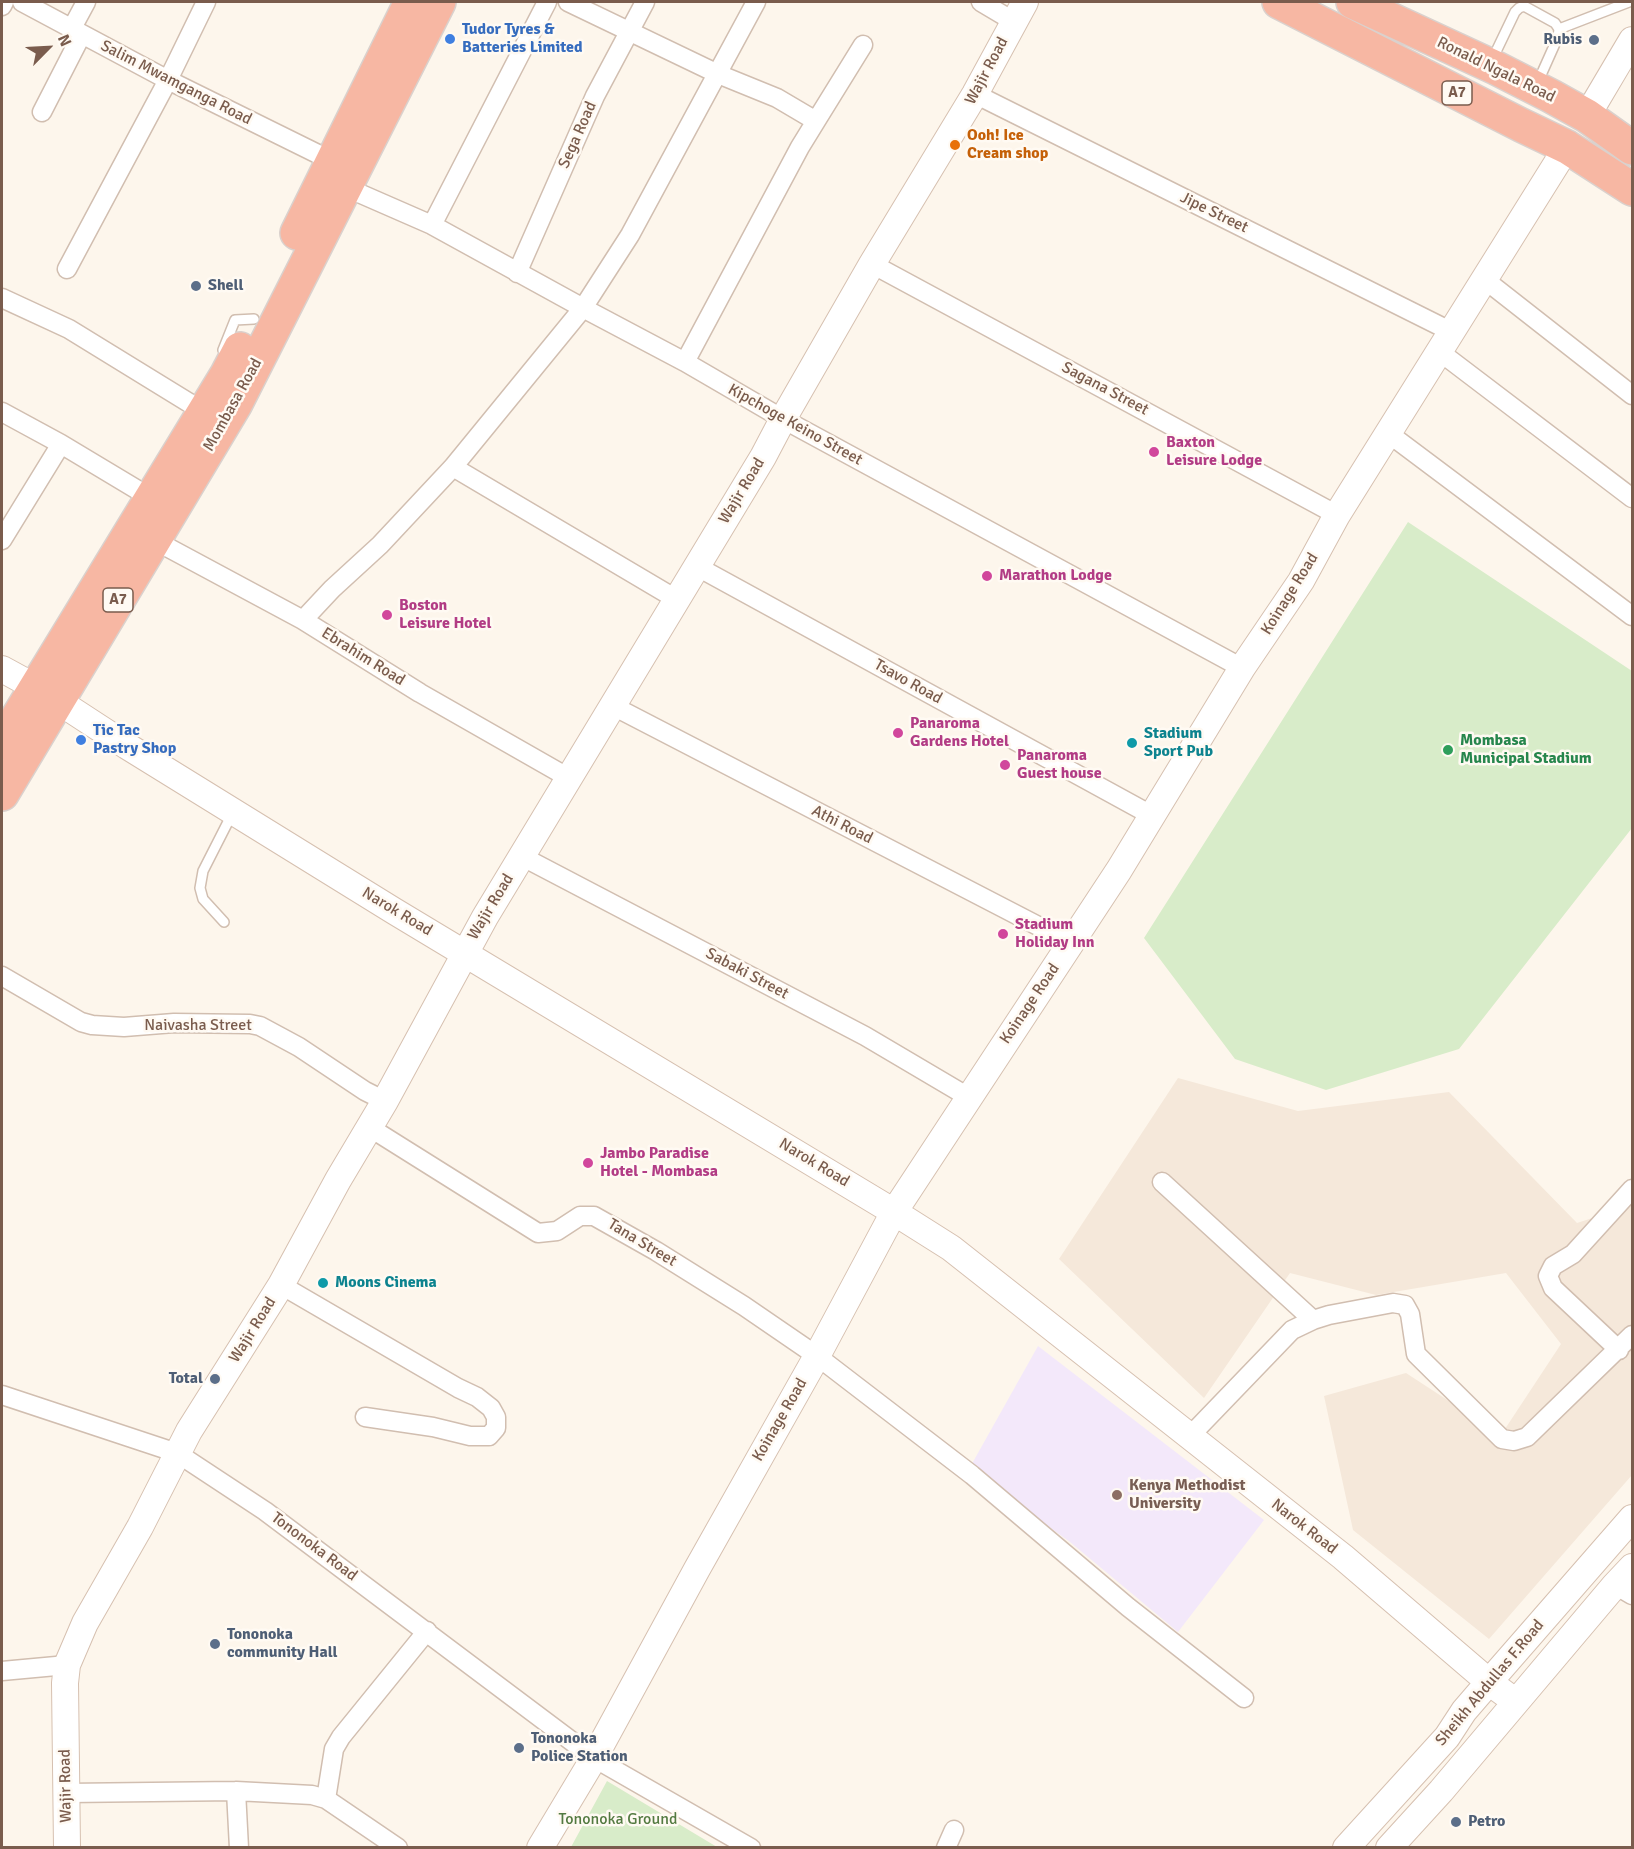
<!DOCTYPE html>
<html>
<head>
<meta charset="utf-8">
<style>
  body { margin:0 }
  #map { position:relative; width:1634px; height:1849px; overflow:hidden; background:#fdf6ec; font-family:Signika,sans-serif }
  canvas { display:block }
  .frame { position:absolute; inset:0; border:3px solid #7a5c4d; pointer-events:none }
  .north { position:absolute; left:18px; top:18px; width:60px; height:60px; -webkit-text-stroke:4px #fffaf3; paint-order:stroke; rotate:66deg; font-size:16px; font-weight:700; line-height:24px; text-align:center; color:#7a5c4d }
  .north::after { content:''; display:block; margin:auto; width:21px; height:27px; background:#7a5c4d; clip-path:polygon(50% 0,100% 100%,50% 72%,0 100%) }
</style>
</head>
<body>
<div id="map">
<canvas width="1634" height="1849"></canvas>
<div class="frame"></div>
<div class="north">N</div>
</div>
<script>
const g = document.querySelector('canvas').getContext('2d');
g.lineJoin = 'round';
function fill(path, color) { g.fillStyle = color; g.fill(path, 'evenodd'); }
const poly = rows => new Path2D(rows.map(r => 'M' + r).join(''));
function trace(path, color, width, dash) { g.strokeStyle = color; g.lineWidth = width; g.lineCap = dash ? 'butt' : 'round'; g.setLineDash(dash || []); g.stroke(path); }
function write(font, color, halo, rows, align = 'center') {
  g.font = font + ' Signika,sans-serif'; g.lineWidth = 5; g.setLineDash([]); g.textBaseline = 'middle'; g.strokeStyle = halo; g.fillStyle = color; for (const [text, x, y, turn = 0] of rows) {
    g.save(); g.translate(x, y); g.rotate((+turn || 0) * Math.PI / 180); g.textAlign = isNaN(turn) ? turn : align; if (halo) g.strokeText(text, 0, 0); g.fillText(text, 0, 0); g.restore();
  }
}
fill(poly([
  [1178,1078,1298,1111,1449,1092,1577,1223,1632,1205,1632,1475,1489,1639,1353,1530,1324,1396,1406,1373,1501,1435,1561,1344,1506,1273,1376,1295,1290,1273,1204,1398,1059,1259]
]), '#f5e8da');
fill(poly([
  [1038,1346,1264,1520,1178,1632,1070,1542,969,1469]
]), '#f3e8fa');
fill(poly([
  [1408,522,1632,671,1632,828,1459,1049,1326,1090,1235,1059,1144,938],
  [607,1781,717,1847,571,1847]
]), '#d8ecc9');
const lane = poly([
  [1559,29,1629,2],
  [1492,60,1515,12,1519,8,1524,6,1555,23,1559,29,1558,37,1537,84],
  [223,350,235,320,254,319],
  [224,922,203,899,200,888,203,871,232,814]
]);
const street = poly([
  [22,2,168,80,332,161],
  [568,2,718,74,777,98,816,121,800,147,685,362],
  [981,2,1013,21],
  [2,6,4,2],
  [72,28,86,2],
  [975,94,1452,332],
  [42,112,82,34],
  [816,121,863,45],
  [345,187,432,225,583,308,685,362,783,419,1242,668],
  [432,225,547,2],
  [872,264,1337,515],
  [67,269,168,80,206,2],
  [517,273,595,96,645,2],
  [1484,279,1632,395],
  [2,298,69,329,204,412],
  [1440,352,1632,498],
  [2,412,61,444,151,498],
  [1388,433,1632,616],
  [453,467,676,599],
  [2,540,61,444],
  [154,540,303,620,420,693,569,778],
  [696,566,1151,815],
  [303,620,332,589,380,545,453,467,583,308,630,235,756,2],
  [613,706,1071,943],
  [521,856,865,1036,970,1098],
  [2,976,81,1022,92,1025,124,1027,174,1023,250,1024,260,1026,299,1047,365,1091,385,1101],
  [369,1127,538,1233,557,1231,580,1216,594,1216,656,1251,744,1306,817,1356,972,1475,1128,1607,1244,1698],
  [1162,1182,1313,1320],
  [281,1285,458,1388,477,1397,491,1408,496,1417,496,1428,489,1436,470,1436,433,1427,365,1417],
  [1619,1350,1553,1288,1548,1276,1553,1266,1573,1254,1632,1189],
  [2,1395,177,1453,265,1511,594,1758,751,1848],
  [1189,1437,1292,1330,1313,1320,1329,1315,1393,1303,1405,1305,1410,1314,1416,1354,1502,1439,1514,1441,1527,1437,1632,1335],
  [1615,1585,1632,1595],
  [2,1671,67,1665],
  [236,1791,239,1848],
  [67,1793,236,1791,312,1795,326,1799,398,1848],
  [326,1799,334,1749,341,1737,427,1631],
  [946,1848,954,1830]
]);
const secondary = poly([
  [1587,116,1632,40],
  [2,669,35,687],
  [58,701,127,746,394,911,894,1212,951,1248,1343,1557,1489,1682,1516,1702],
  [67,1848,65,1683,67,1665,85,1623,140,1527,189,1431,281,1285,338,1180,385,1101,485,917,763,457,783,419,872,264,975,94,1025,2],
  [540,1848,594,1758,697,1569,817,1356,894,1212,1119,870,1242,668,1301,581,1337,515,1567,147],
  [1346,1848,1447,1737,1464,1711,1489,1682,1632,1518],
  [1389,1848,1441,1791,1615,1585,1632,1567]
]);
const highway = poly([
  [1279,2,1521,125,1567,147,1632,189],
  [1353,2,1496,68,1551,96,1587,116,1632,148],
  [297,233,411,2],
  [2,743,227,374,240,349],
  [2,794,235,405,439,2]
]);
trace(lane, '#d1beb0', 12);
trace(street, '#d1beb0', 21);
trace(secondary, '#d6c0b0', 28);
trace(highway, '#dad1cd', 36);
trace(lane, '#fff', 9);
trace(street, '#fff', 18);
trace(secondary, '#fff', 26);
trace(highway, '#f7b7a3', 33);
for (const [x, y, r, color] of [
  [450,39,6,"#3f7fe0"],
  [1594,40,6,"#5c6f8a"],
  [955,145,6,"#e8710a"],
  [196,286,6,"#5c6f8a"],
  [1154,452,6,"#d1479c"],
  [987,576,6,"#d1479c"],
  [387,615,6,"#d1479c"],
  [898,733,6,"#d1479c"],
  [81,740,6,"#3f7fe0"],
  [1132,743,6,"#0f9aa8"],
  [1448,750,6,"#2e9e5b"],
  [1005,765,6,"#d1479c"],
  [1003,934,6,"#d1479c"],
  [588,1163,6,"#d1479c"],
  [323,1283,6,"#0f9aa8"],
  [215,1379,6,"#5c6f8a"],
  [1117,1495,6,"#8d6e63"],
  [215,1644,6,"#5c6f8a"],
  [519,1748,6,"#5c6f8a"],
  [1456,1822,6,"#5c6f8a"]
]) { const dot = new Path2D(); dot.arc(x, y, r, 0, 2 * Math.PI); g.fillStyle = color; g.fill(dot); trace(dot, '#fffaf3', 2); }
for (const [x, y, w] of [
  [1457,93,30],
  [118,600,30]
]) { const box = new Path2D(); box.roundRect(x - w / 2, y - 12, w, 24, 4.5); g.fillStyle = '#fffaf3'; g.fill(box); trace(box, '#7a5c4d', 1.5); }
write('bold 15px', '#7a5c4d', null, [
  ["A7",1457,93],
  ["A7",118,600]
]);
write('bold 16px', '#366cbe', '#fffaf3', [
  ["Tudor Tyres &",462,30],
  ["Batteries Limited",462,48],
  ["Tic Tac",93,731],
  ["Pastry Shop",93,749]
], 'left');
write('bold 16px', '#4e5e75', '#fffaf3', [
  ["Rubis",1582,40,"right"],
  ["Shell",208,286],
  ["Total",203,1379,"right"],
  ["Tononoka",227,1635],
  ["community Hall",227,1653],
  ["Tononoka",531,1739],
  ["Police Station",531,1757],
  ["Petro",1468,1822]
], 'left');
write('16px', '#7a5c4d', '#fffaf3', [
  ["Ronald Ngala Road",1496,70,26],
  ["Wajir Road",987,71,-62],
  ["Salim Mwamganga Road",176,83,27],
  ["Sega Road",578,135,-66],
  ["Jipe Street",1214,213,26],
  ["Sagana Street",1105,389,28],
  ["Mombasa Road",233,405,-61],
  ["Kipchoge Keino Street",795,425,29],
  ["Wajir Road",742,491,-59],
  ["Koinage Road",1290,594,-58],
  ["Ebrahim Road",363,657,32],
  ["Tsavo Road",908,682,29],
  ["Athi Road",842,825,27],
  ["Wajir Road",491,907,-59],
  ["Narok Road",397,912,31],
  ["Sabaki Street",747,974,28],
  ["Koinage Road",1030,1004,-56],
  ["Naivasha Street",198,1026],
  ["Narok Road",814,1163,31],
  ["Tana Street",642,1243,31],
  ["Wajir Road",253,1330,-58],
  ["Koinage Road",780,1420,-60],
  ["Narok Road",1304,1527,38],
  ["Tononoka Road",314,1547,37],
  ["Sheikh Abdullas F.Road",1490,1683,-50],
  ["Wajir Road",66,1786,-91]
]);
write('bold 16px', '#c56008', '#fffaf3', [
  ["Ooh! Ice",967,136],
  ["Cream shop",967,154]
], 'left');
write('bold 16px', '#b23c85', '#fffaf3', [
  ["Baxton",1166,443],
  ["Leisure Lodge",1166,461],
  ["Marathon Lodge",999,576],
  ["Boston",399,606],
  ["Leisure Hotel",399,624],
  ["Panaroma",910,724],
  ["Gardens Hotel",910,742],
  ["Panaroma",1017,756],
  ["Guest house",1017,774],
  ["Stadium",1015,925],
  ["Holiday Inn",1015,943],
  ["Jambo Paradise",600,1154],
  ["Hotel - Mombasa",600,1172]
], 'left');
write('bold 16px', '#0d838f', '#fffaf3', [
  ["Stadium",1144,734],
  ["Sport Pub",1144,752],
  ["Moons Cinema",335,1283]
], 'left');
write('bold 16px', '#27864d', '#fffaf3', [
  ["Mombasa",1460,741],
  ["Municipal Stadium",1460,759]
], 'left');
write('bold 16px', '#785e54', '#fffaf3', [
  ["Kenya Methodist",1129,1486],
  ["University",1129,1504]
], 'left');
write('16px', '#537a41', '#fffaf3', [
  ["Tononoka Ground",618,1820]
]);
</script>
</body>
</html>
